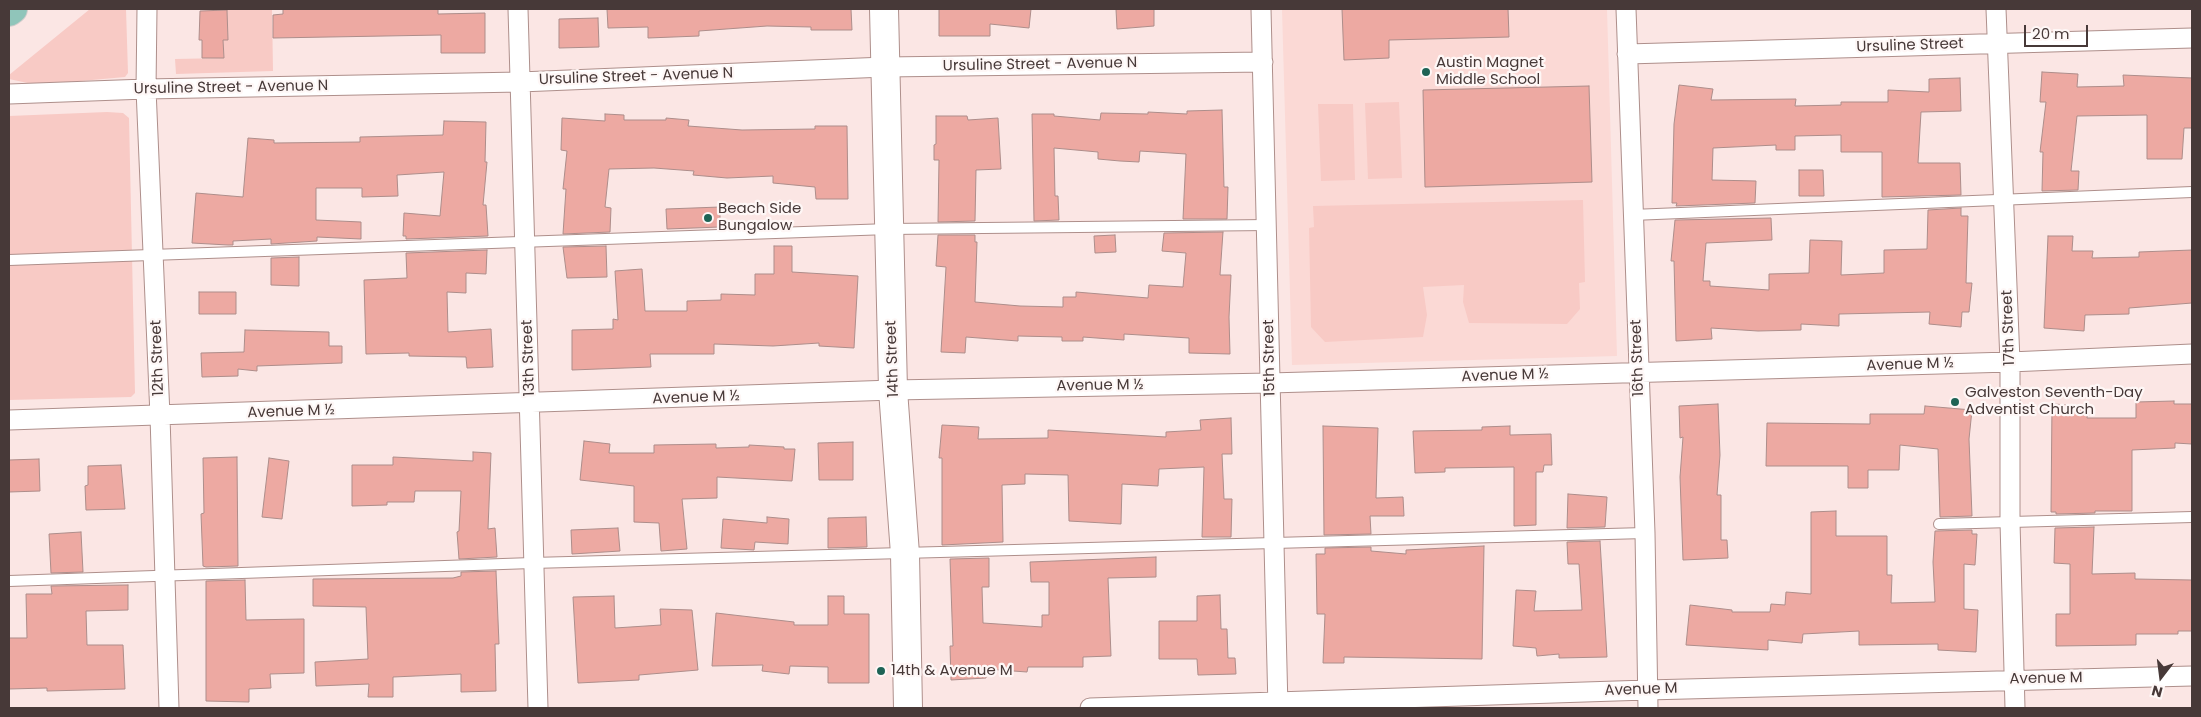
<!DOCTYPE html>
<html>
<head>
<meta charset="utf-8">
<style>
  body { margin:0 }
  #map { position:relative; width:2201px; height:717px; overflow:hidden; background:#fbe6e4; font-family:Poppins,sans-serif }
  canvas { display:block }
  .frame { position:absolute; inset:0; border:10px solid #473938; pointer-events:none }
  .north { position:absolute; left:2136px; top:652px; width:50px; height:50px; -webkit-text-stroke:4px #fef7f6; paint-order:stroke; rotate:195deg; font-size:14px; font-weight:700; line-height:20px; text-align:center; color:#473938 }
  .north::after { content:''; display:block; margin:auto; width:18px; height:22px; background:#473938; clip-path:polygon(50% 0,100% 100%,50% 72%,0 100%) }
  .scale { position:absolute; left:2024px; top:25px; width:64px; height:22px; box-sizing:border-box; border:2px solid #473938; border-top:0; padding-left:6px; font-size:15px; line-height:18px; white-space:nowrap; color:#473938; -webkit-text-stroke:4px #fef7f6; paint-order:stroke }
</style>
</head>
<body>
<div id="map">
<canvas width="2201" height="717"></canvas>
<div class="frame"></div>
<div class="north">N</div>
<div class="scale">20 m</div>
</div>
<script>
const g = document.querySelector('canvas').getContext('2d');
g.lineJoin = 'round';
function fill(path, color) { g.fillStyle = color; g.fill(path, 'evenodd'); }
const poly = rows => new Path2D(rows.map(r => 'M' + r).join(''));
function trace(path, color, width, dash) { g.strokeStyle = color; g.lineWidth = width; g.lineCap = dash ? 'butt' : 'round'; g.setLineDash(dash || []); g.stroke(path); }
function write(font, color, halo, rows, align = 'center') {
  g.font = font + ' Poppins,sans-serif'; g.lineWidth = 4.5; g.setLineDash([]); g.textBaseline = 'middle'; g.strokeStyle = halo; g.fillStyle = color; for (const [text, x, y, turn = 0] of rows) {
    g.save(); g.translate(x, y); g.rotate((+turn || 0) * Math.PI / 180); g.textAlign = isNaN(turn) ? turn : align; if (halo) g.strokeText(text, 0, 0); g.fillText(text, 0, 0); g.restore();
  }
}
fill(poly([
  [1282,9,1607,9,1617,356,1292,365]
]), '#fbd9d5');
fill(poly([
  [90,9,126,9,128,73,125,77,37,85,9,79,9,75],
  [227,9,272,9,273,71,176,74,175,59,224,58,223,40,228,39],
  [1399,102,1402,178,1368,179,1365,103],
  [1318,104,1353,104,1355,180,1321,181],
  [107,112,123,113,129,118,135,393,131,397,9,400,9,116],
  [1583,200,1585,282,1579,283,1580,309,1567,324,1469,323,1463,302,1464,285,1423,287,1427,315,1423,337,1325,342,1311,327,1309,228,1314,227,1313,206]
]), '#f8cac5');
const building = poly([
  [283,9,438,9,438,14,485,13,485,53,441,53,441,35,273,38,273,15,283,14,283,9],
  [607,9,851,9,852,30,811,30,811,27,767,26,699,31,699,36,648,38,648,27,608,28,607,9],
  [939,9,1031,9,1029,28,990,24,990,36,939,36,939,9],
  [1116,9,1154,9,1154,26,1117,29,1116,9],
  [1342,9,1508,9,1509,37,1389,40,1389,58,1344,60,1342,9],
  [227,10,228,40,223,40,224,58,202,58,202,40,199,40,200,11,227,10],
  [598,18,599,47,559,48,559,19,598,18],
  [2042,72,2078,74,2077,87,2124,86,2123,75,2192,78,2192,128,2184,128,2182,159,2147,159,2147,115,2077,116,2071,171,2079,171,2078,190,2042,191,2043,152,2040,152,2046,102,2040,102,2042,72],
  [1960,78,1961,111,1921,112,1918,163,1960,163,1961,195,1882,197,1882,152,1841,152,1841,135,1795,136,1795,150,1776,150,1776,145,1713,148,1712,180,1756,181,1755,203,1676,206,1677,203,1672,203,1674,124,1679,85,1713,89,1711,100,1796,99,1795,106,1841,105,1841,102,1888,102,1888,90,1929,92,1929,79,1960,78],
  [1589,86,1592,182,1425,187,1423,90,1589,86],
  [1222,110,1224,187,1228,187,1227,219,1183,219,1186,154,1140,151,1139,162,1120,161,1098,159,1098,152,1054,148,1055,196,1058,196,1059,220,1034,221,1032,114,1054,114,1054,116,1100,120,1101,113,1148,114,1148,112,1187,114,1187,111,1222,110],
  [605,114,624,115,624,120,666,120,666,118,689,120,688,126,742,130,815,129,815,126,847,126,848,199,816,199,815,187,773,183,773,176,727,178,693,175,694,171,654,168,609,169,605,207,611,208,610,232,563,234,566,189,563,189,567,151,561,150,562,118,605,121,605,114],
  [936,116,967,116,968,120,998,118,1001,169,976,170,975,221,938,222,939,160,934,160,934,145,936,144,936,116],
  [444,121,486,122,485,162,487,162,483,205,486,205,488,236,406,239,406,236,403,236,404,213,440,216,444,172,397,175,398,196,362,197,362,188,316,188,316,220,361,222,361,239,317,237,317,241,271,244,271,239,233,241,233,245,228,245,192,243,196,193,243,197,248,138,274,140,274,143,360,142,360,137,443,135,444,121],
  [1799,170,1823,170,1824,196,1799,196,1799,170],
  [720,207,720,227,667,229,666,209,720,207],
  [1961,208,1961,216,1968,216,1966,283,1972,283,1969,312,1962,312,1961,327,1929,324,1930,312,1839,314,1839,326,1801,324,1801,330,1758,331,1711,328,1712,339,1676,341,1674,261,1671,261,1675,220,1771,218,1772,240,1706,243,1703,281,1710,281,1710,286,1769,290,1769,274,1809,273,1810,240,1842,241,1841,275,1884,273,1884,250,1927,249,1928,210,1961,208],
  [1223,232,1220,275,1231,275,1229,317,1230,354,1189,353,1189,338,1124,334,1124,340,1083,337,1083,341,1062,341,1062,337,1018,336,1018,341,966,337,965,353,941,352,946,267,936,266,938,235,975,235,975,242,977,242,975,302,1020,306,1063,307,1063,297,1076,297,1076,292,1148,298,1149,285,1183,287,1186,253,1162,251,1164,233,1223,232],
  [1115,235,1116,252,1095,253,1094,236,1115,235],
  [2048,236,2073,236,2072,251,2093,251,2092,258,2139,257,2139,252,2192,250,2192,303,2129,308,2129,314,2085,315,2084,331,2044,328,2048,236],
  [606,246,607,277,567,278,563,247,606,246],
  [774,246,792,246,792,272,858,276,854,348,819,346,819,343,773,346,714,344,714,354,650,354,651,367,572,370,572,330,613,329,613,319,618,320,615,271,642,269,645,311,687,311,687,301,721,300,721,294,755,295,755,274,774,274,774,246],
  [487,250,486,274,466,273,466,293,447,292,448,332,491,329,493,367,467,368,466,357,409,356,409,353,366,354,364,280,407,278,406,253,487,250],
  [299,257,299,286,271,285,271,258,299,257],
  [199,292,236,292,236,314,199,314,199,292],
  [245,330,329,332,329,346,342,346,342,363,257,366,257,371,238,369,238,376,202,377,201,353,244,352,245,330],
  [2174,401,2174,404,2192,404,2192,444,2175,443,2175,448,2132,450,2132,511,2095,511,2095,513,2056,514,2056,512,2051,512,2052,404,2088,406,2087,418,2136,418,2136,402,2174,401],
  [1718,404,1720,455,1717,495,1721,495,1721,540,1727,540,1728,558,1683,560,1680,477,1683,437,1680,438,1679,406,1718,404],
  [1925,406,1972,410,1969,439,1972,516,1940,517,1938,449,1900,445,1899,470,1868,470,1868,488,1848,488,1848,466,1766,466,1767,423,1870,424,1870,414,1924,414,1925,406],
  [1231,418,1232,454,1222,454,1224,499,1232,499,1231,537,1202,537,1204,467,1159,469,1158,486,1122,484,1121,524,1069,521,1068,475,1025,474,1025,484,1002,485,1003,542,942,545,942,458,939,458,942,425,979,427,978,439,1048,438,1048,430,1166,437,1166,432,1201,430,1200,420,1231,418],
  [1323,426,1378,428,1376,498,1403,497,1404,516,1370,516,1371,534,1324,535,1323,426],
  [1510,426,1510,435,1551,434,1552,465,1544,465,1543,472,1536,472,1536,525,1514,526,1514,467,1445,468,1445,472,1415,473,1413,431,1482,430,1482,427,1510,426],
  [584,441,610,444,609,453,654,453,654,445,716,444,716,448,749,447,749,445,784,447,784,449,795,449,792,481,717,477,717,498,682,499,687,549,661,551,659,523,634,522,634,486,580,480,584,441],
  [853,442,853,480,819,480,818,443,853,442],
  [473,452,491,453,488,529,495,528,497,557,459,559,457,532,459,531,461,491,415,491,414,502,387,502,387,505,352,506,352,465,393,465,393,457,473,461,473,452],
  [237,457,238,566,206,567,203,566,201,514,204,513,203,458,237,457],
  [269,458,289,461,282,519,262,517,269,458],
  [39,459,40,491,9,492,9,460,39,459],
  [121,465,125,509,86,510,85,486,88,485,88,466,121,465],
  [1568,494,1607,497,1605,527,1567,528,1568,494],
  [1836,511,1836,536,1887,536,1887,575,1892,575,1891,603,1935,602,1933,562,1935,531,1972,530,1972,534,1977,534,1975,565,1964,564,1964,609,1978,610,1976,652,1938,650,1938,644,1859,645,1859,631,1803,634,1802,643,1768,640,1768,650,1686,645,1690,605,1732,610,1732,612,1770,612,1771,604,1785,605,1786,592,1811,594,1811,512,1836,511],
  [767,517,789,519,788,544,755,542,754,550,721,548,723,519,767,523,767,517],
  [866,517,867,547,828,548,828,518,866,517],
  [2094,527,2092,574,2135,573,2135,579,2192,580,2192,631,2178,631,2178,634,2136,634,2136,645,2056,646,2056,614,2070,614,2070,564,2054,563,2055,528,2094,527],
  [618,528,620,551,572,554,571,530,618,528],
  [81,532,83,572,51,573,49,534,81,532],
  [1600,541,1607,657,1559,658,1559,654,1537,656,1536,648,1513,646,1516,590,1536,591,1534,611,1582,610,1579,564,1568,564,1567,542,1600,541],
  [1484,546,1482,659,1344,657,1344,663,1323,663,1325,614,1317,614,1316,554,1325,554,1325,548,1371,547,1371,551,1406,554,1406,550,1484,546],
  [1156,557,1156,577,1108,578,1111,656,1083,657,1083,667,1028,667,1027,672,986,669,986,678,951,680,950,646,953,646,950,559,989,558,989,587,982,587,983,623,1042,627,1042,615,1049,615,1049,582,1031,582,1030,562,1156,557],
  [496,571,499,644,495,644,496,691,461,692,461,674,393,677,393,697,368,697,369,684,316,686,315,662,368,659,366,607,313,606,313,579,453,578,461,576,461,572,496,571],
  [245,580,246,620,304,619,304,673,270,674,271,688,249,689,249,702,206,701,206,581,245,580],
  [128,585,128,610,86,611,87,645,123,645,125,689,47,691,47,688,9,689,9,638,27,638,26,594,52,594,51,586,128,585],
  [1220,595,1221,629,1227,629,1228,658,1235,658,1236,674,1198,675,1197,659,1159,659,1159,621,1197,621,1197,596,1220,595],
  [614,596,615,628,661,625,660,609,692,610,698,670,639,675,639,680,578,683,573,597,614,596],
  [828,596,844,596,844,614,869,614,869,683,828,683,828,667,790,666,789,674,762,671,763,665,712,666,716,613,794,622,794,625,828,625,828,596]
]);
fill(building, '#eda9a2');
trace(building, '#ad8d8a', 1);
const service = poly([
  [1632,215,2192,192],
  [9,260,889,229,1268,225],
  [1939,524,2192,517],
  [9,581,532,563,1645,533]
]);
const minor = poly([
  [147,9,146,89,160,416,169,708],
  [518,9,538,708],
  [1261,9,1278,708],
  [1626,9,1645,533,1648,708],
  [1996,9,2010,362,2010,522,2015,708],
  [1627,54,2192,38],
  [9,94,146,89,520,82,885,67,1263,62],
  [9,420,893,390,1270,383,2010,362,2192,354],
  [1090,708,1647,690,2192,676]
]);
const secondary = poly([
  [884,9,893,390,905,554,908,708]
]);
const primary = poly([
  [9,12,13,9]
]);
trace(service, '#ae8f8b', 12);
trace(minor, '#ae8f8b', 21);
trace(secondary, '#ae8f8b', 30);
trace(primary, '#cfcccb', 30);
trace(service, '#fff', 10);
trace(minor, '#fff', 19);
trace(secondary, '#fff', 28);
trace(primary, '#90c5ba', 28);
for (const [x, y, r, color] of [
  [1426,72,5,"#1e6355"],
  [708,218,5,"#1e6355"],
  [1955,402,5,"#1e6355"],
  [881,671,5,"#1e6355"]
]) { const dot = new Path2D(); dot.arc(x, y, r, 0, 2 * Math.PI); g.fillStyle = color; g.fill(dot); trace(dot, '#fef7f6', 2); }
write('15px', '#473938', '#fef7f6', [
  ["Ursuline Street",1910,46,-2],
  ["Ursuline Street - Avenue N",1040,65,-1],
  ["Ursuline Street - Avenue N",636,77,-2],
  ["Ursuline Street - Avenue N",231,88,-1],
  ["17th Street",2009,328,-92],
  ["12th Street",158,358,-92],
  ["13th Street",529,358,-92],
  ["15th Street",1270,358,-91],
  ["16th Street",1638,358,-92],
  ["14th Street",893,359,-92],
  ["Avenue M ½",1910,365,-2],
  ["Avenue M ½",1505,376,-2],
  ["Avenue M ½",1100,386,-1],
  ["Avenue M ½",696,398,-2],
  ["Avenue M ½",291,412,-2],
  ["Avenue M",2046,679,-1],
  ["Avenue M",1641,690,-2]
]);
write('15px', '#473938', '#fef7f6', [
  ["Austin Magnet",1436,63],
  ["Middle School",1436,80],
  ["Beach Side",718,209],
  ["Bungalow",718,226],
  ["Galveston Seventh-Day",1965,393],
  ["Adventist Church",1965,410],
  ["14th & Avenue M",891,671]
], 'left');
</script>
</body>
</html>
